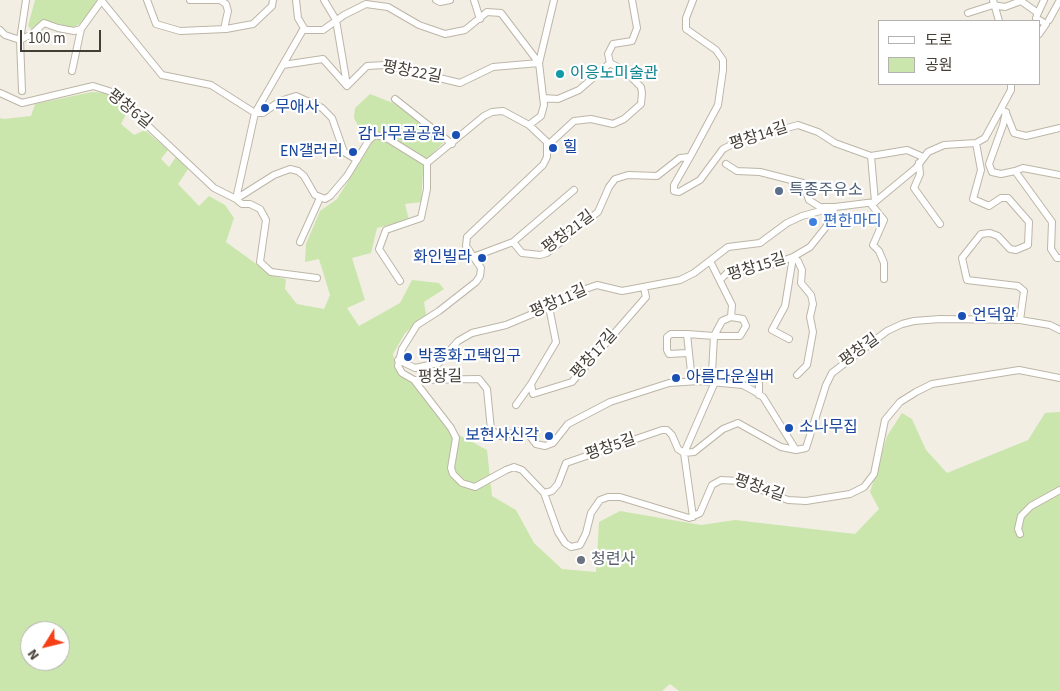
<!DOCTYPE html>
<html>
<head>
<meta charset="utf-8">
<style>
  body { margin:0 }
  #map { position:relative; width:1060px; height:691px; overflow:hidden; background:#f2eee4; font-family:"Source Sans 3","Noto Sans KR",sans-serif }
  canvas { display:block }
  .legend { position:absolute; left:878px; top:20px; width:162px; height:65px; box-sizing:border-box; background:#fff; border:1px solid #b4b2ae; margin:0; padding:6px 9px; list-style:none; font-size:15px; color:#443e34 }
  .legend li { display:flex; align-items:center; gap:10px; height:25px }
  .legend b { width:25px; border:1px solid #b4b2ae }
  .north { position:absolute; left:20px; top:621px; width:50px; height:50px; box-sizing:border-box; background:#fff; border:1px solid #b4b2ae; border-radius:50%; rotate:234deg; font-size:14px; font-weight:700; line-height:20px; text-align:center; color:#443e34 }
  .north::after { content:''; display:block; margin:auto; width:18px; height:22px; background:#f73f16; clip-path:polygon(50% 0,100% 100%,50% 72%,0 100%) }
  .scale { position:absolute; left:20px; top:30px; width:81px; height:22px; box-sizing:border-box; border:2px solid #443e34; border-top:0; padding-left:6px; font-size:15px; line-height:18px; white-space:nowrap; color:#443e34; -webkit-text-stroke:4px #fff; paint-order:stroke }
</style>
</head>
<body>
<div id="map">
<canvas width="1060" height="691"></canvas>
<ul class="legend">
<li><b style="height:6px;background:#fff"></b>도로</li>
<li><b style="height:14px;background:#cae6ad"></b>공원</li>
</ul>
<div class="north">N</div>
<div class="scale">100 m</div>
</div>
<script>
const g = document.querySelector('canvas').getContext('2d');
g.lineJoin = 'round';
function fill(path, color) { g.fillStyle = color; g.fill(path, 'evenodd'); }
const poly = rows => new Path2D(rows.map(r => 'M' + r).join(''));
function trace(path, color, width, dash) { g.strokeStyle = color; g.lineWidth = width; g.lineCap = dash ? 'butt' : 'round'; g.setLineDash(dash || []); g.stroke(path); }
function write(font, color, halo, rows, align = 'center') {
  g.font = font + ' "Source Sans 3","Noto Sans KR",sans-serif'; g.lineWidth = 4.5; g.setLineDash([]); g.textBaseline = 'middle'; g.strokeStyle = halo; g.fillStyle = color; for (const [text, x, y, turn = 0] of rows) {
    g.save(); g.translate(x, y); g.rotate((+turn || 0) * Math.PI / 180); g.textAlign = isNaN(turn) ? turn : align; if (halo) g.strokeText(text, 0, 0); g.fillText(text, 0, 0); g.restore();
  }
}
fill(poly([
  [35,0,97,0,84,20,74,28,43,20,31,29,28,26],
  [92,92,108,93,125,108,127,112,121,124,134,135,145,130,168,150,161,159,169,167,176,157,188,169,178,184,199,206,209,196,225,205,234,218,226,242,273,276,286,279,285,289,297,304,324,309,330,295,319,259,305,262,306,244,320,211,337,199,369,147,354,118,355,108,370,94,393,103,446,140,432,154,423,173,421,202,405,204,409,220,377,228,371,253,352,258,365,300,347,308,359,326,400,303,412,280,439,283,444,289,424,302,426,315,405,333,393,354,395,364,408,379,412,379,446,428,487,450,492,496,516,510,534,543,562,569,596,572,599,522,620,511,701,525,735,520,855,534,879,509,870,492,887,436,902,413,912,419,926,450,947,473,1028,440,1045,413,1060,412,1060,691,679,691,670,684,662,691,0,691,0,118,4,119,31,116,35,104],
  [30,631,60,631,60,661,30,661]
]), '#cae6ad');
const minor = poly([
  [101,0,162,75,211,85,255,113,263,113,280,101,296,96,322,108,332,118,344,152,357,160],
  [147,0,156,24,180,31,226,29,253,24,272,6,273,0],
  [190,0,220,0,226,4,228,11,224,29],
  [296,0,298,18,305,30,323,30,344,15,366,4,388,7,419,25,445,34,465,30,487,12,501,13,539,63],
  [324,0,336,20,347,85],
  [436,0,440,2,450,0],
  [474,0,480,19],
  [993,0,999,21],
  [968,13,993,5,1005,7,1021,1,1038,13],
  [1037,15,1044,0],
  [1036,18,1046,24,1039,34],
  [1049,20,1060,0],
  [304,28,255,113,236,199,242,204,250,204,260,209,266,220,260,262,271,272,317,278],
  [0,30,5,35,20,40,32,34,44,23,58,28,74,31,81,29],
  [610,63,608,54,613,44,632,41,637,28,632,0],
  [283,65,323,59,347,86,367,66,385,65,460,83,493,67,539,63],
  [72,71,81,29,102,0],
  [22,91,20,40,26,0],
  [0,93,22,103,93,86,112,92,214,188,236,199,274,175,290,169,298,171,304,176,315,195,325,199,330,196,347,176,369,140,375,135,385,137,427,163,484,116,492,112,503,111,529,125,547,142,547,157,543,165,467,237,466,246,481,268,480,276,476,282,439,311,417,325,402,349,398,366,402,373,414,380,479,379,487,389,491,430,501,436,519,431,529,435,536,444,545,446,553,443,568,424,610,402,669,383,699,381,743,385,754,391,763,397,796,450,806,448,826,385,832,373,887,331,902,324,914,321,940,319,1020,320,1050,325,1060,330],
  [543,98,558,99,579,90,610,63,625,71,641,87,642,93,641,104,624,119,613,124,591,119,574,121,547,146],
  [395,99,452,144],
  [1001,110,1006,112,1003,125,989,164,992,172,1001,174,1015,171,1052,222,1051,249,1057,258,1060,258],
  [1006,113,1014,133,1026,136,1060,128],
  [529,125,541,116,544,105,539,63,554,0],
  [976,143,981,170,973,199,989,206,1001,198,1008,198,1029,222,1028,245,1016,250,1010,249,998,236,990,233,981,234,962,258,967,280,1018,286,1024,291,1020,320],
  [871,156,875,202],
  [690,157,674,185,674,191,679,192,700,180,723,149,739,141,798,125,818,132,835,143,871,156,907,150,923,157],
  [919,163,920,174,914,188,940,224],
  [726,164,737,171,760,172,803,183,809,200,820,207,835,207,826,227,810,247,793,257,785,306,772,330,789,339],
  [1015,171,1023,168,1060,175],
  [870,203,884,220,873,245,879,251,884,263,884,279],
  [300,242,320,198],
  [513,242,522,253,540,255,547,253,598,212,609,187,615,179,628,175,657,176,680,158,690,157,718,105,723,70,723,60,716,50,686,29,686,18,693,0],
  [473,257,513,242,574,190],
  [710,261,732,305,731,317],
  [721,279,727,273,774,264,793,257,798,261,802,270,801,283,811,295,813,304,810,317,813,332,807,365,797,375],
  [400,281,379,249,386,230,421,218,427,189,427,163],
  [549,307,556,342,531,384,533,394,572,382,646,297,644,288],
  [687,334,714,336,740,336,746,326,743,319,731,317,722,321,714,336,712,373],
  [687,353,669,354,667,350,667,337,671,334,687,334,691,372,742,377,759,383,759,395],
  [398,360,415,368,439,363,458,341,472,333,506,325,549,307,571,294,597,285,622,291,680,280,694,273,728,247,760,243,787,223,802,216,835,207,875,202,916,168,928,152,944,145,976,143,985,138,1011,90,1011,84],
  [414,380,451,428,456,438,451,468,453,474,462,483,475,487,506,470,514,467,522,470,544,493,558,532,565,543,571,547,580,545,586,533,591,513,600,500,608,497,620,497,689,518,700,513,712,485,721,480,739,481,788,500,806,501,850,494,864,487,874,474,885,420,900,402,916,392,932,384,1019,370,1060,378],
  [516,405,531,384],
  [544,493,552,491,558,484,566,463,662,430,667,430,672,435,678,449,684,453,694,452,723,429,738,423,781,447,796,450],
  [693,517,684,453,715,382],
  [1020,534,1018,529,1021,516,1031,506,1060,490]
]);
trace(minor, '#bdb6a7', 8);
trace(minor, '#fff', 6);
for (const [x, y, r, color] of [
  [560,74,5,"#0f9aa8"],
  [265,108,5,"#1a4fb4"],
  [456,135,5,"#1a4fb4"],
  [553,148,5,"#1a4fb4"],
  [353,152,5,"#1a4fb4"],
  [779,191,5,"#5c6f8a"],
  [813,222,5,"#3f7fe0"],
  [482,258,5,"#1a4fb4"],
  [962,316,5,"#1a4fb4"],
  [408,357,5,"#1a4fb4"],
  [676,378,5,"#1a4fb4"],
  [789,428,5,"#1a4fb4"],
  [549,436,5,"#1a4fb4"],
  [581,560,5,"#6b7280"]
]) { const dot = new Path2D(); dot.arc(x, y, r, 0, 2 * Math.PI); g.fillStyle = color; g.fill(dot); trace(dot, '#fff', 2); }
write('16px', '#443e34', '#fff', [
  ["평창22길",412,73,11],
  ["평창6길",129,110,39],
  ["평창14길",759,137,-18],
  ["평창21길",569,233,-37],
  ["평창15길",757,268,-17],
  ["평창11길",559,302,-24],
  ["평창길",860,351,-36],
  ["평창17길",595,355,-48],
  ["평창길",440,378,-1],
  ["평창5길",611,448,-19],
  ["평창4길",759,489,19]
]);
write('16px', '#0d838f', '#fff', [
  ["이응노미술관",570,74]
], 'left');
write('16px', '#164399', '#fff', [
  ["무애사",275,108],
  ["감나무골공원",446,135,"right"],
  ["힐",563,148],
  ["EN갤러리",343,152,"right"],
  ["화인빌라",472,258,"right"],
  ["언덕앞",972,316],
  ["박종화고택입구",418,357],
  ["아름다운실버",686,378],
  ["소나무집",799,428],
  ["보현사신각",539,436,"right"]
], 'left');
write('16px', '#4e5e75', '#fff', [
  ["특종주유소",789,191]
], 'left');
write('16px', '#366cbe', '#fff', [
  ["편한마디",823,222]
], 'left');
write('16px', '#5b616d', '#fff', [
  ["청련사",591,560]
], 'left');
</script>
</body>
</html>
